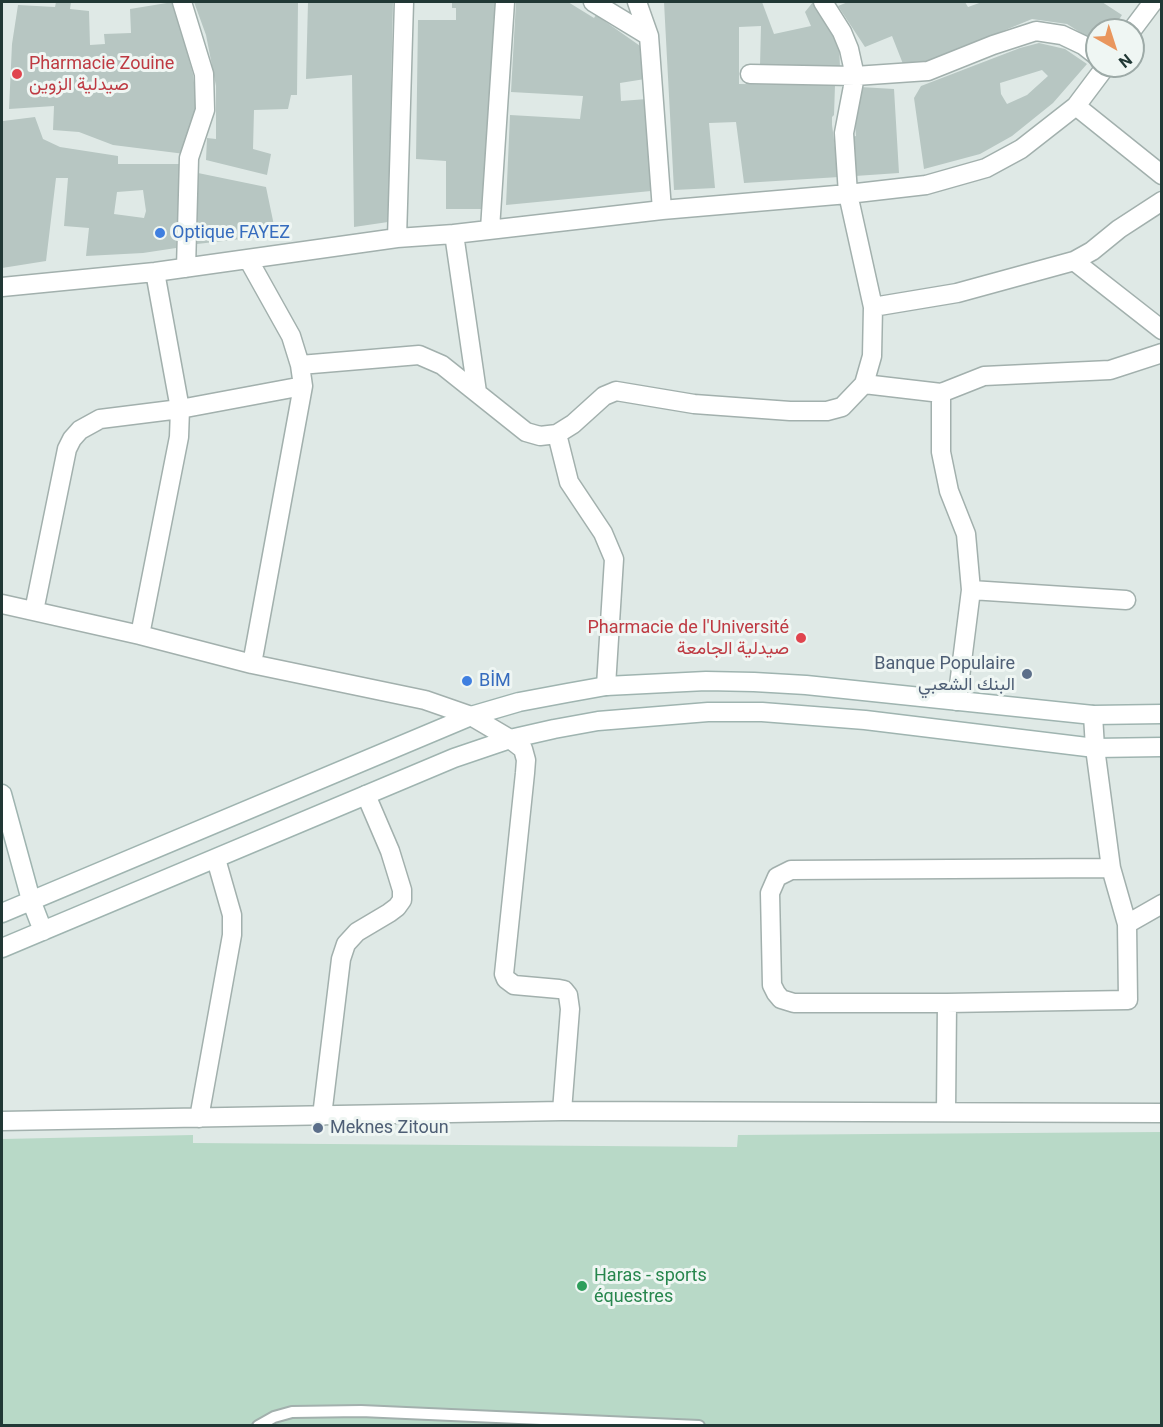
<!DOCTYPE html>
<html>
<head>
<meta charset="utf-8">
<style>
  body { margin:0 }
  #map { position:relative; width:1163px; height:1427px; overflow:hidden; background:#dfe9e6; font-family:Roboto,sans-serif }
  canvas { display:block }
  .frame { position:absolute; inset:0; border:3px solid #213835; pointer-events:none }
  .north { position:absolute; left:1085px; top:18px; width:60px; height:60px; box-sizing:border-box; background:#eff6f3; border:2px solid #9daaa7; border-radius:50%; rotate:141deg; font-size:16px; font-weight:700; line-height:24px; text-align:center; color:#213835 }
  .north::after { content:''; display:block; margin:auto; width:21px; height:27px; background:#e9965d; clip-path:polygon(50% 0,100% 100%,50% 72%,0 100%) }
</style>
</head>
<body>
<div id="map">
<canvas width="1163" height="1427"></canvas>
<div class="frame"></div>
<div class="north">N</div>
</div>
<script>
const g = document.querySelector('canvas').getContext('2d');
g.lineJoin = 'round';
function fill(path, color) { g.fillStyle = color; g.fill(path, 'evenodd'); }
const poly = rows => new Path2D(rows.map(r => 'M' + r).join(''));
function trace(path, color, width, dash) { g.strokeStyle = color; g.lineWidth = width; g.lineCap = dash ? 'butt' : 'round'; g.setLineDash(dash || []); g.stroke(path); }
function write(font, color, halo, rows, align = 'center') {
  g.font = font + ' Roboto,Vazirmatn,sans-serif'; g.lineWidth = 6; g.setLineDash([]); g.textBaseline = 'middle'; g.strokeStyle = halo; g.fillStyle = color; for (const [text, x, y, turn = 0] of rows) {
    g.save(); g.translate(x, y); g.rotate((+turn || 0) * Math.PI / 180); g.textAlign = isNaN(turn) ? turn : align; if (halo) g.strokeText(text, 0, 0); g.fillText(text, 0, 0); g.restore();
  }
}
fill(poly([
  [1161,1132,1161,1425,2,1425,2,1139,193,1135,193,1143,737,1147,738,1135]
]), '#b8d9c7');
fill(poly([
  [56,2,71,2,70,9,89,11,90,45,105,44,104,34,131,33,130,9,173,2,193,74,197,108,185,154,113,145,79,132,53,130,54,106,9,109,12,44,18,5,55,7],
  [194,2,298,2,297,95,291,95,288,109,254,110,253,149,271,154,267,175,206,160,207,138,216,139,216,86,206,35],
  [308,2,393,2,388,222,354,227,352,75,306,79],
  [452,2,495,2,482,209,446,209,446,161,416,159,418,20,456,20,456,8,452,8],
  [516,2,568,2,594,18,596,15,643,48,645,79,620,83,621,101,647,99,651,191,506,205,510,115,580,119,583,96,511,92],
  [664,2,762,2,774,34,811,26,805,12,813,2,816,2,839,44,840,67,760,66,761,26,739,27,739,84,835,85,834,115,832,117,832,125,839,177,744,183,736,122,709,123,715,188,674,190],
  [848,2,965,2,968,7,982,2,1102,2,1122,15,1112,30,1097,30,1097,43,1067,24,1032,19,950,53,905,69,892,36,865,47,838,6],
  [1039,43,1065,49,1087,64,1053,103,1012,136,980,154,924,169,914,98,921,86,1020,48],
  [1042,70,1048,76,1027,95,1007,104,1001,94,1000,83],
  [860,87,894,89,899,173,855,176,852,137,856,136,855,123],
  [35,117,43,139,60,147,118,156,118,164,181,164,176,248,143,253,86,256,89,228,64,226,68,178,56,178,46,261,2,268,2,141,3,121],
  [143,190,146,211,144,218,114,214,117,192],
  [198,173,266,187,276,235,197,244]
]), '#b7c6c2');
const lane = poly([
  [258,1426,274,1417,292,1412,361,1411,699,1426]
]);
const street = poly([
  [182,2,204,74,205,110,189,158,186,268],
  [593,2,649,36],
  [637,2,649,36,662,210],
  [1132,30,1153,2],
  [750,74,855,76,928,71,993,45,1036,31,1062,35,1083,45,1097,56],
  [1076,106,1162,175],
  [490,229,505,2],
  [454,234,477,392],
  [397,238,404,2],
  [248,259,291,336,300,365,303,386,252,664],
  [1074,261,1162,330],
  [2,287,155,272,397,238,454,234,662,210,848,194,926,185,986,168,1021,149,1076,106,1106,66],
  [873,307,957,293,1074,261,1092,251,1119,229,1162,201],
  [300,365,419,355,442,365,526,432,540,436,557,434,573,424,604,396,616,391,694,404,790,411,827,411,842,407,864,384,872,356,873,307,848,194,844,133,855,76,849,49,842,32,823,2],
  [864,384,941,393],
  [557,434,569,482,603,533,614,559,606,686],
  [971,590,1126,600],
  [2,604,140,635,252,664,425,700,471,716,510,739,523,749,526,760,525,773,504,974,506,979,514,985,559,989,564,990,568,995,570,1009,562,1111],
  [34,611,67,449,72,439,80,430,100,419,180,409,303,386],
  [140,635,179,437,180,409,155,272],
  [957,701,971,590,966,534,949,491,941,452,941,393,984,376,1110,370,1162,353],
  [1093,715,1095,748,1111,868,1127,924,1128,1000,947,1003,794,1003,781,999,776,993,772,985,770,893,777,877,791,870,1111,868],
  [1127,924,1162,904],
  [946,1112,947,1003],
  [322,1116,341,959,346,944,357,932,389,913,397,907,402,900,402,890,390,851,366,795],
  [199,1118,232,935,232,915,216,859],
  [2,1121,562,1111,1162,1113]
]);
const secondary = poly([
  [2,794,31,900,43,931],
  [2,913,471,716,519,702,567,693,606,686,706,681,754,682,806,685,1093,715,1162,714],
  [2,948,454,758,510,739,554,729,598,721,708,712,762,712,865,720,1095,748,1162,747]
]);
trace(lane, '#a2b0ad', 14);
trace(street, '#a2b0ad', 21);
trace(secondary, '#9fb4b0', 21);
trace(lane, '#fff', 10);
trace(street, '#fff', 18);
trace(secondary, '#fff', 18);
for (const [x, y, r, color] of [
  [17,74,6,"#e0444e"],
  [160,233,6,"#3f7fe0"],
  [801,638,6,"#e0444e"],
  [1027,674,6,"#5c6f8a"],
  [467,681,6,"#3f7fe0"],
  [318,1128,6,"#5c6f8a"],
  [582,1286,6,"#2e9e5b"]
]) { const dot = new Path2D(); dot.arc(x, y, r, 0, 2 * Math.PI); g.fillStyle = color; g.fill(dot); trace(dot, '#eff6f3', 2); }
write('18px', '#be3a42', '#eff6f3', [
  ["Pharmacie Zouine",29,64],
  ["صيدلية الزوين",29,85],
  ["Pharmacie de l'Université",789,628,"right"],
  ["صيدلية الجامعة",789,649,"right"]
], 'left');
write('18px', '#366cbe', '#eff6f3', [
  ["Optique FAYEZ",172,233],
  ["BİM",479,681]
], 'left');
write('18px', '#4e5e75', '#eff6f3', [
  ["Banque Populaire",1015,664],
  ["البنك الشعبي",1015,685],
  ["Meknes Zitoun",330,1128,"left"]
], 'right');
write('18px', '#27864d', '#eff6f3', [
  ["Haras - sports",594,1276],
  ["équestres",594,1297]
], 'left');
</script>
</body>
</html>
